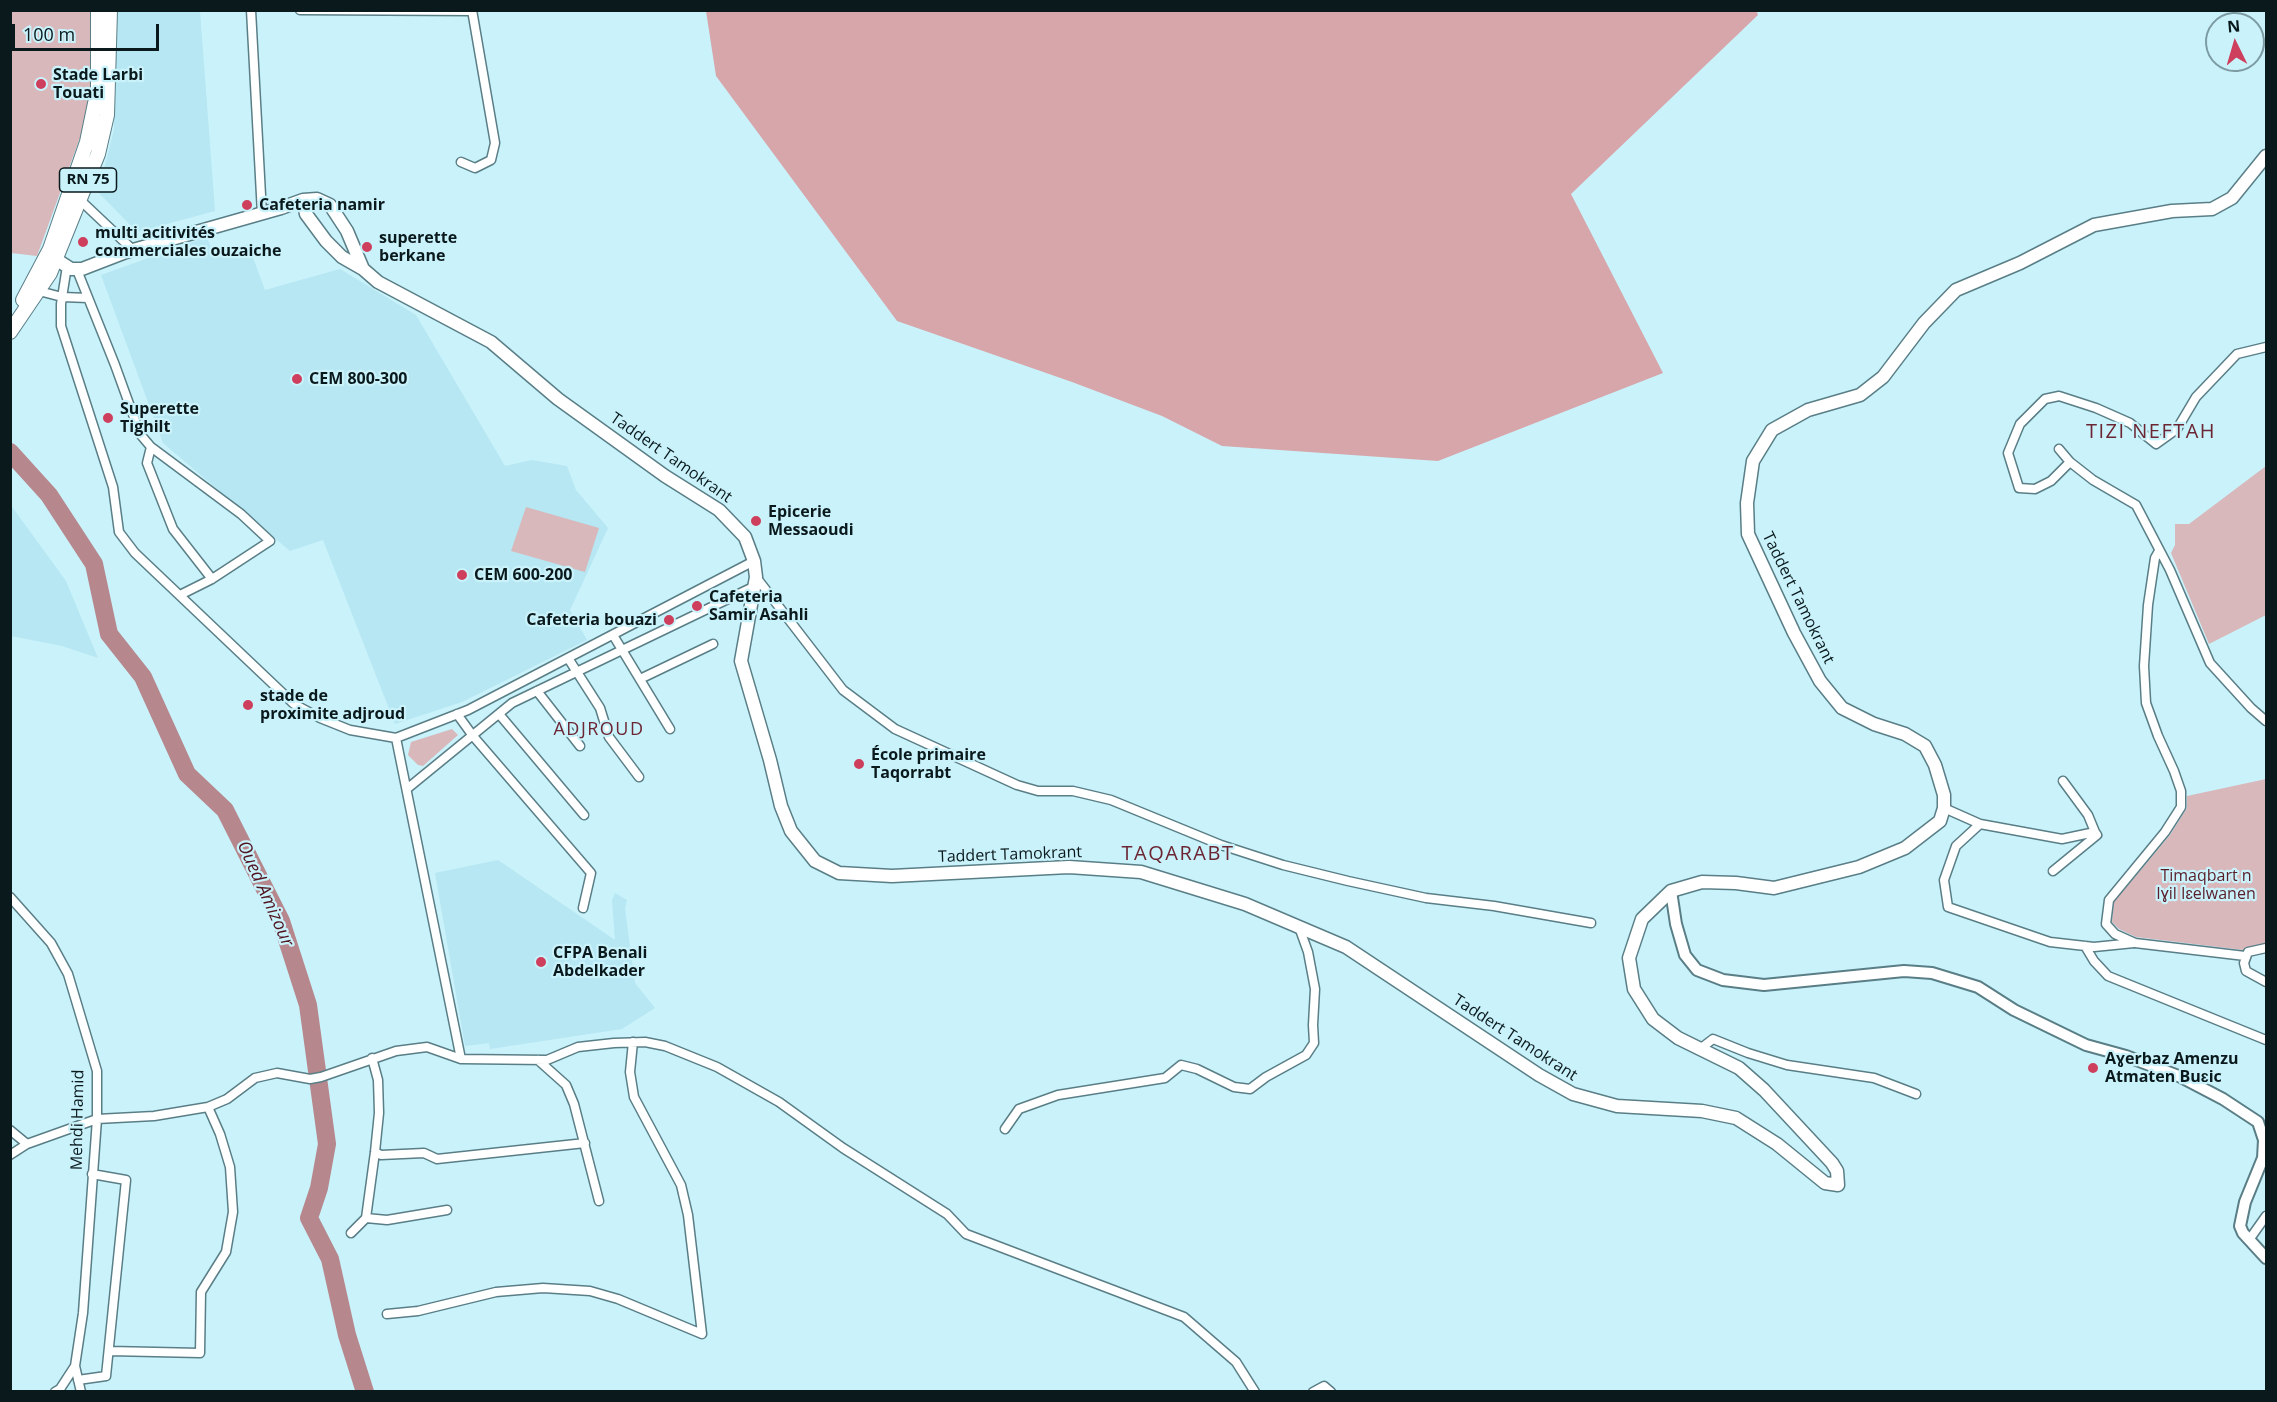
<!DOCTYPE html>
<html>
<head>
<meta charset="utf-8">
<style>
  body { margin:0 }
  #map { position:relative; width:2277px; height:1402px; overflow:hidden; background:#caf2fb; font-family:"Open Sans",sans-serif }
  canvas { display:block }
  .frame { position:absolute; inset:0; border:12px solid #0a191c; pointer-events:none }
  .north { position:absolute; left:2205px; top:12px; width:60px; height:60px; box-sizing:border-box; background:#caf2fb; border:2px solid #7d9ba2; border-radius:50%; rotate:355deg; font-size:16px; font-weight:700; line-height:24px; text-align:center; color:#0a191c }
  .north::after { content:''; display:block; margin:auto; width:21px; height:27px; background:#ce3e5d; clip-path:polygon(50% 0,100% 100%,50% 72%,0 100%) }
  .scale { position:absolute; left:12px; top:24px; width:147px; height:27px; box-sizing:border-box; border:3px solid #0a191c; border-top:0; padding-left:8px; font-size:18px; line-height:21px; white-space:nowrap; color:#0a191c; -webkit-text-stroke:4px #caf2fb; paint-order:stroke }
</style>
</head>
<body>
<div id="map">
<canvas width="2277" height="1402"></canvas>
<div class="frame"></div>
<div class="north">N</div>
<div class="scale">100 m</div>
</div>
<script>
const g = document.querySelector('canvas').getContext('2d');
g.lineJoin = 'round';
function fill(path, color) { g.fillStyle = color; g.fill(path, 'evenodd'); }
const poly = rows => new Path2D(rows.map(r => 'M' + r).join(''));
function trace(path, color, width, dash) { g.strokeStyle = color; g.lineWidth = width; g.lineCap = dash ? 'butt' : 'round'; g.setLineDash(dash || []); g.stroke(path); }
function write(font, color, halo, rows, align = 'center') {
  g.font = font + ' "Open Sans",sans-serif'; g.lineWidth = 4.5; g.setLineDash([]); g.textBaseline = 'middle'; g.strokeStyle = halo; g.fillStyle = color; for (const [text, x, y, turn = 0] of rows) {
    g.save(); g.translate(x, y); g.rotate((+turn || 0) * Math.PI / 180); g.textAlign = isNaN(turn) ? turn : align; if (halo) g.strokeText(text, 0, 0); g.fillText(text, 0, 0); g.restore();
  }
}
fill(poly([
  [115,11,200,11,215,211,137,232,98,192,114,130],
  [207,237,214,255,248,244,265,290,340,269,416,315,505,466,532,460,567,466,576,490,608,528,570,610,587,640,462,702,395,724,323,540,290,551,163,443,101,275],
  [10,504,66,581,98,658,62,646,11,636],
  [498,860,615,940,612,900,615,893,627,900,625,909,635,983,655,1008,622,1029,490,1049,489,1043,465,1046,435,873]
]), '#b6e7f2');
fill(poly([
  [10,11,91,11,93,82,85,124,37,256,11,253],
  [2266,466,2266,615,2209,644,2171,553,2175,545,2175,524,2189,524],
  [526,507,599,528,585,572,511,551],
  [452,729,458,735,423,766,418,765,408,755,411,742],
  [2266,779,2266,943,2245,948,2243,950,2136,937,2119,929,2112,922,2114,902,2170,835,2187,808,2187,796]
]), '#d8b8bb');
fill(poly([
  [1756,10,1758,15,1571,194,1663,373,1438,461,1222,446,1162,416,1072,382,897,321,716,76,706,11]
]), '#d7a6aa');
trace(poly([
  [10,452,49,495,94,564,109,634,143,677,187,774,225,810,281,921,308,1005,327,1144,319,1188,309,1218,330,1259,347,1335,365,1392]
]), '#b6878c', 18);
const minor = poly([
  [251,10,262,214],
  [300,10,472,11],
  [461,162,475,168,491,160,495,143,472,10],
  [79,199,133,250],
  [67,266,61,304,61,326,113,487,119,532,135,553,294,704,320,718,350,730,396,738],
  [77,270,115,365,140,434,151,447,241,514,270,541,212,579,180,595],
  [39,291,62,297,88,298],
  [151,447,147,463,173,529,212,579],
  [2059,449,2070,462,2093,480,2136,505,2170,570,2210,663,2251,708,2266,721],
  [2070,462,2051,481,2035,489,2019,488,2008,453,2020,424,2045,399,2059,396,2096,408,2130,423,2156,444,2177,429,2196,397,2237,354,2266,347],
  [2159,551,2155,558,2148,605,2144,666,2146,703,2158,736,2174,771,2181,791,2181,807,2165,832,2109,900,2106,924,2115,934,2135,943,2245,956],
  [756,577,843,690,895,729,1017,785,1038,791,1073,791,1111,800,1221,845,1283,865,1348,881,1426,898,1494,906,1591,923],
  [613,635,670,729],
  [568,658,600,708,609,737,639,777],
  [640,679,713,644],
  [537,691,580,746],
  [457,714,473,736,591,873,583,908],
  [499,714,584,815],
  [396,738,468,710,754,561],
  [396,738,461,1059],
  [408,788,512,703,753,587],
  [1944,808,1980,824,2062,839,2095,832,2088,815,2063,781],
  [1980,824,1956,846,1944,880,1948,907,2050,942,2094,947,2134,943],
  [2053,871,2097,835,2095,832],
  [10,897,51,943,68,974,97,1071,97,1119,83,1313,75,1366,81,1392],
  [2085,946,2094,961,2108,976,2266,1040],
  [2266,948,2248,952,2244,963,2246,971,2266,982],
  [1700,1049,1713,1039,1748,1053,1787,1065,1874,1078,1916,1094],
  [538,1060,566,1085,574,1104,599,1201],
  [1005,1129,1019,1109,1058,1095,1165,1078,1181,1065,1197,1069,1234,1087,1250,1089,1266,1077,1306,1055,1314,1043,1313,1025,1315,989,1308,952,1299,927],
  [10,1130,27,1144],
  [375,1152,381,1155,424,1153,437,1159,585,1143],
  [10,1155,27,1144,97,1119,154,1116,208,1107,227,1099,255,1078,277,1073,310,1079,321,1077,396,1051,427,1047,461,1059,547,1060,578,1047,614,1043,645,1042,665,1046,717,1067,779,1102,843,1148,947,1214,966,1234,1184,1317,1236,1362,1255,1392],
  [366,1218,387,1220,447,1210],
  [351,1233,366,1218,375,1152,379,1113,378,1080,372,1058],
  [2249,1240,2266,1216],
  [387,1314,418,1311,496,1292,543,1288,590,1291,618,1299,702,1334,688,1215,681,1185,634,1097,630,1072,633,1042],
  [110,1351,200,1353,201,1292,226,1252,233,1212,230,1167,220,1134,208,1107],
  [78,1380,106,1376,126,1180,92,1174],
  [55,1392,60,1389,75,1366],
  [1313,1392,1324,1386,1331,1392]
]);
const tertiary = poly([
  [1671,891,1676,924,1685,955,1697,970,1723,980,1764,985,1904,971,1932,973,1978,987,2014,1010,2086,1045,2126,1056,2181,1077,2223,1099,2258,1122,2264,1140,2263,1158,2245,1202,2240,1226,2243,1233,2266,1258]
]);
const secondary = poly([
  [303,200,306,214,326,241,342,257,363,269,378,282,491,342,558,399,665,476,719,510,745,537,754,561,756,577,741,661,770,760,781,806,791,831,815,861,839,873,892,876,1069,867,1141,872,1245,904,1346,947,1539,1075,1573,1094,1617,1106,1702,1111,1736,1118,1777,1144,1825,1183,1838,1185,1837,1171,1832,1163,1764,1090,1739,1068,1678,1038,1653,1019,1634,989,1629,958,1642,919,1671,891,1702,882,1736,883,1774,888,1859,867,1905,848,1940,821,1944,808,1944,795,1935,765,1925,746,1905,734,1874,724,1842,708,1820,681,1794,633,1748,534,1747,503,1753,461,1772,430,1808,410,1860,395,1883,377,1924,323,1956,290,2020,263,2094,225,2172,211,2212,209,2232,198,2266,156],
  [48,254,71,269,82,269,126,252,281,208,303,200,317,199,330,205,347,231,363,269]
]);
const primary = poly([
  [23,300,50,249,87,142,98,89,98,10],
  [10,332,50,273,98,154,107,115,110,10]
]);
trace(minor, '#597e86', 11);
trace(tertiary, '#597e86', 14);
trace(secondary, '#597e86', 15);
trace(primary, '#597e86', 16);
trace(minor, '#fff', 8);
trace(tertiary, '#fff', 10);
trace(secondary, '#fff', 12);
trace(primary, '#fff', 14);
for (const [x, y, r, color] of [
  [41,84,6,"#ce3e5d"],
  [247,205,6,"#ce3e5d"],
  [83,242,6,"#ce3e5d"],
  [367,247,6,"#ce3e5d"],
  [297,379,6,"#ce3e5d"],
  [108,418,6,"#ce3e5d"],
  [756,521,6,"#ce3e5d"],
  [462,575,6,"#ce3e5d"],
  [697,606,6,"#ce3e5d"],
  [669,620,6,"#ce3e5d"],
  [248,705,6,"#ce3e5d"],
  [859,764,6,"#ce3e5d"],
  [541,962,6,"#ce3e5d"],
  [2093,1068,6,"#ce3e5d"]
]) { const dot = new Path2D(); dot.arc(x, y, r, 0, 2 * Math.PI); g.fillStyle = color; g.fill(dot); trace(dot, '#caf2fb', 2); }
for (const [x, y, w] of [
  [88,180,57]
]) { const box = new Path2D(); box.roundRect(x - w / 2, y - 12, w, 24, 4.5); g.fillStyle = '#caf2fb'; g.fill(box); trace(box, '#0a191c', 1.5); }
write('bold 15px', '#0a191c', null, [
  ["RN 75",88,180]
]);
write('bold 16px', '#0a191c', '#caf2fb', [
  ["Stade Larbi",53,75],
  ["Touati",53,93],
  ["Cafeteria namir",259,205],
  ["multi acitivités",95,233],
  ["commerciales ouzaiche",95,251],
  ["superette",379,238],
  ["berkane",379,256],
  ["CEM 800-300",309,379],
  ["Superette",120,409],
  ["Tighilt",120,427],
  ["Epicerie",768,512],
  ["Messaoudi",768,530],
  ["CEM 600-200",474,575],
  ["Cafeteria",709,597],
  ["Samir Asahli",709,615],
  ["Cafeteria bouazi",657,620,"right"],
  ["stade de",260,696],
  ["proximite adjroud",260,714],
  ["École primaire",871,755],
  ["Taqorrabt",871,773],
  ["CFPA Benali",553,953],
  ["Abdelkader",553,971],
  ["Aɣerbaz Amenzu",2105,1059],
  ["Atmaten Buɛic",2105,1077]
], 'left');
write('16px', '#0a191c', '#caf2fb', [
  ["Taddert Tamokrant",671,458,35],
  ["Taddert Tamokrant",1798,598,64],
  ["Taddert Tamokrant",1010,855,-2],
  ["Taddert Tamokrant",1515,1038,33],
  ["Mehdi Hamid",78,1120,-89]
]);
write('16px', '#591d28', '#caf2fb', [
  ["Timaqbart n",2206,876],
  ["Iɣil Iɛelwanen",2206,894]
]);
g.letterSpacing = '1.5px';
write('18px', '#6c2633', '#caf2fb', [
  ["ADJROUD",599,730]
]);
g.letterSpacing = '0px';
write('italic 18px', '#4f1420', '#caf2fb', [
  ["Oued Amizour",265,894,66]
]);
g.letterSpacing = '1.5px';
write('20px', '#6c2633', '#caf2fb', [
  ["TIZI NEFTAH",2151,432],
  ["TAQARABT",1178,854]
]);
g.letterSpacing = '0px';
</script>
</body>
</html>
